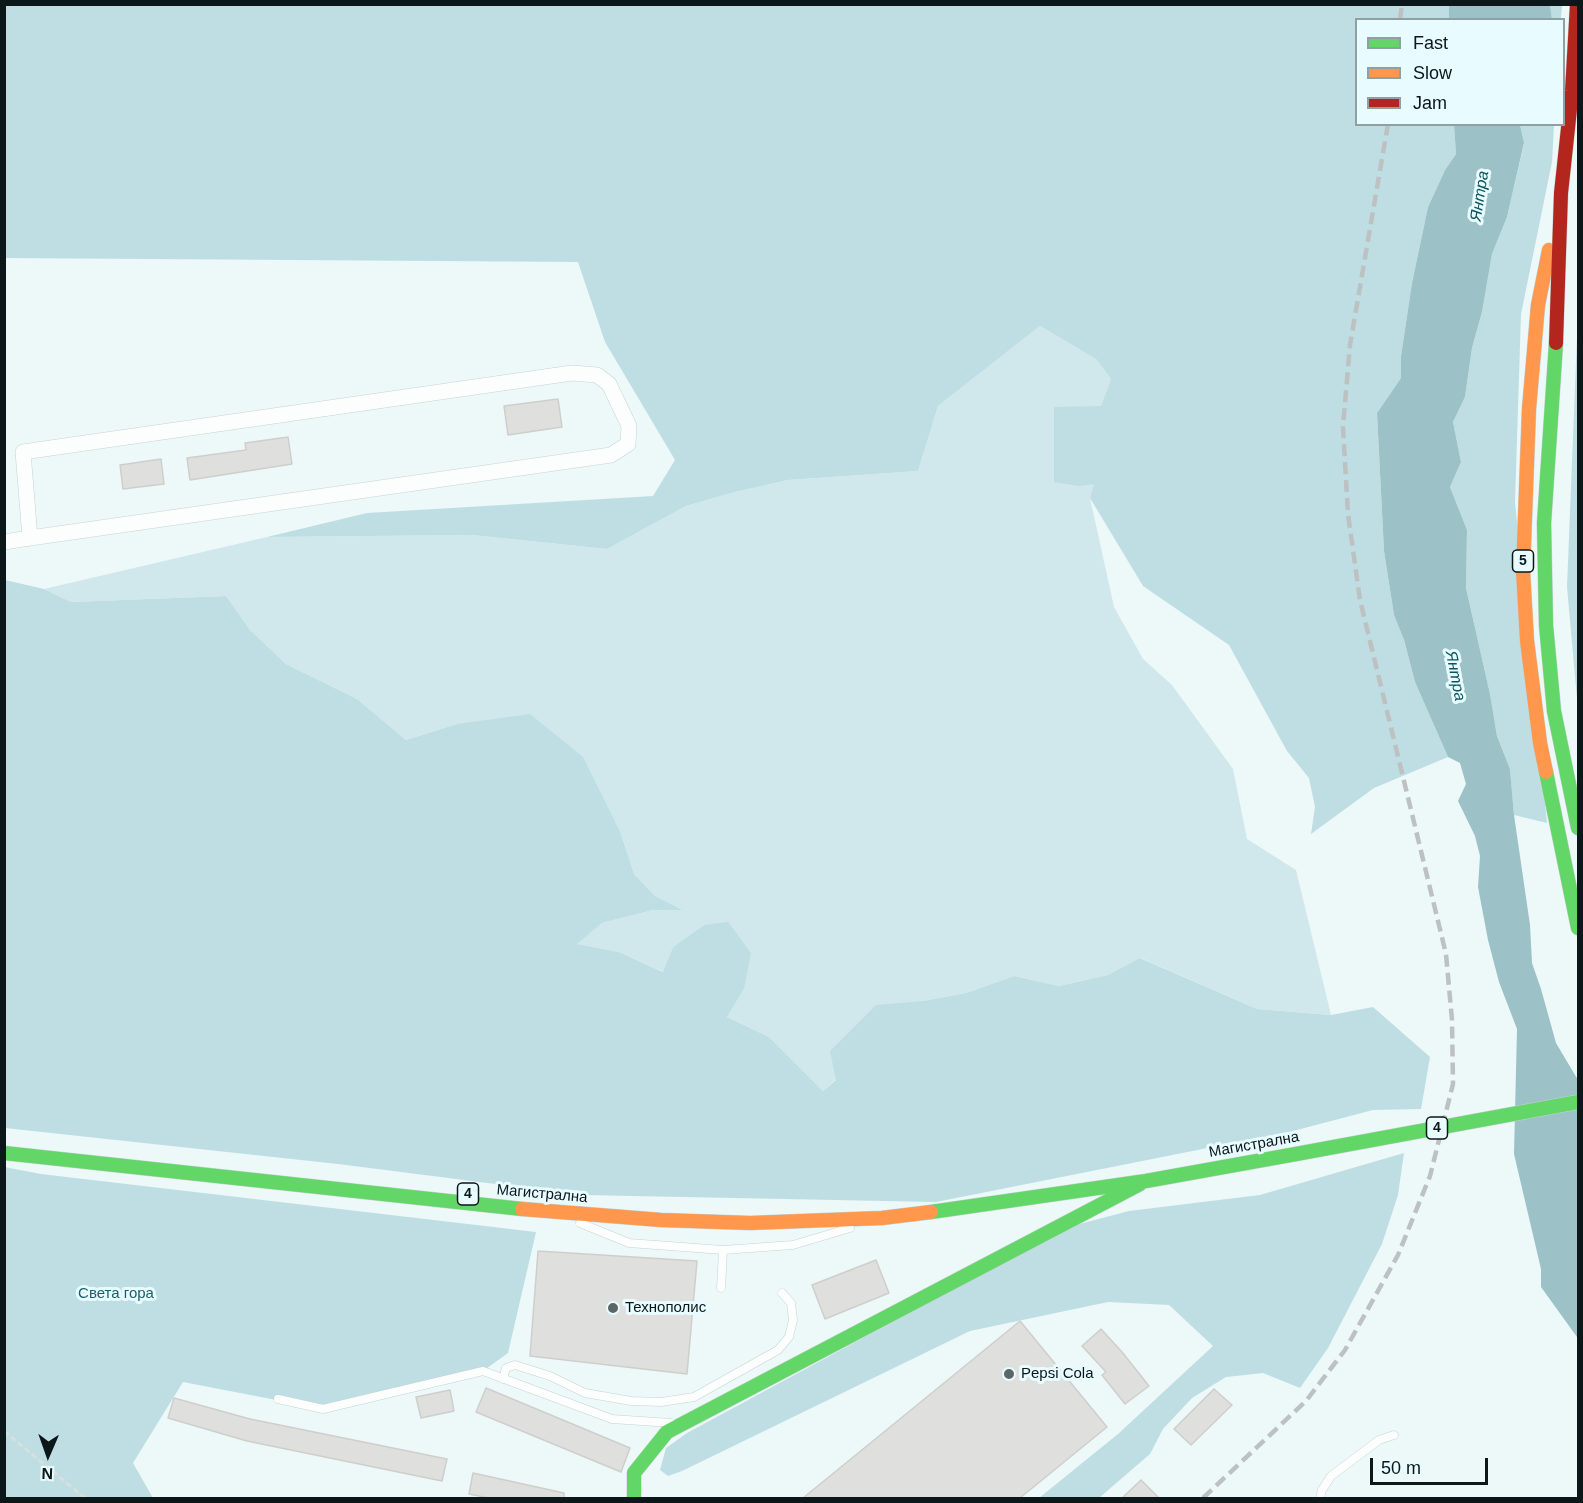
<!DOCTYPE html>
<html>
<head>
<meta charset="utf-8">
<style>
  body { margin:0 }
  #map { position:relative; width:1583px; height:1503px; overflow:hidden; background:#edf8f9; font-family:Arial,sans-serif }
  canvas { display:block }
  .frame { position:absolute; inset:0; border:6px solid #0b1718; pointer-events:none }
  .legend { position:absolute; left:1355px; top:18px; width:210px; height:108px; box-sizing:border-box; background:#e8fbfe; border:2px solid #90a0a2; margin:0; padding:8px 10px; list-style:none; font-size:18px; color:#0b1718 }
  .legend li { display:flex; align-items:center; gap:12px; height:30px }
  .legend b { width:30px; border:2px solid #90a0a2 }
  .north { position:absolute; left:18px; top:1425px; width:60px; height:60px; -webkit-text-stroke:4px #e8fbfe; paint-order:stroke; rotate:182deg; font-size:16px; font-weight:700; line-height:24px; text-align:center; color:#0b1718 }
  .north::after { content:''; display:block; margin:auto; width:21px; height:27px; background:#0b1718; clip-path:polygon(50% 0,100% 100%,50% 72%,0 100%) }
  .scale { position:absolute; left:1370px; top:1458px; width:118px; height:27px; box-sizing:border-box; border:3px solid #0b1718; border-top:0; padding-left:8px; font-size:18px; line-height:21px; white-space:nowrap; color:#0b1718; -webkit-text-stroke:4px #e8fbfe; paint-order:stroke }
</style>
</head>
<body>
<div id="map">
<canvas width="1583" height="1503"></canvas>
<div class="frame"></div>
<ul class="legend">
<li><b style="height:8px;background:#63d668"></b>Fast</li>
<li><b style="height:8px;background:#ff974d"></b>Slow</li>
<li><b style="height:8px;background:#b3261e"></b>Jam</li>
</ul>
<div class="north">N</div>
<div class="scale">50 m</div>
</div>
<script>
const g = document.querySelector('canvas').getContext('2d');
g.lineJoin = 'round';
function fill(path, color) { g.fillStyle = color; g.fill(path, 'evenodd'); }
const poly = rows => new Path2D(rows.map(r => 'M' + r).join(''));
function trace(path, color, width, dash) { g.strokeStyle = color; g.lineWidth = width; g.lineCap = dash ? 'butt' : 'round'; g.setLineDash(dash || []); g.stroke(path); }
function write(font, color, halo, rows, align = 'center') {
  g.font = font + ' Arial,sans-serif'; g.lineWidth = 6; g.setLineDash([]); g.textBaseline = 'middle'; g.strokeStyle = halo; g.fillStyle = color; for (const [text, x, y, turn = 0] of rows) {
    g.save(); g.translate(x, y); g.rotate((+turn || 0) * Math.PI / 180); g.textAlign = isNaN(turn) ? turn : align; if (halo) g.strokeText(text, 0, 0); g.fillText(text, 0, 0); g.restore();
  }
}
fill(poly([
  [1040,326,1096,359,1111,379,1101,406,1095,484,1090,498,1114,607,1143,659,1172,685,1233,769,1247,839,1296,870,1331,1015,1257,1009,1141,958,1108,975,1059,986,1014,976,966,993,923,1001,823,1091,769,1037,727,1017,744,989,704,925,673,947,664,972,619,952,576,944,602,923,653,910,680,910,655,896,634,874,621,834,457,724,406,740,357,699,286,664,250,630,226,596,71,602,44,589,267,537,472,535,607,549,686,506,735,492,788,480,918,471,938,406]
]), '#d0e8eb');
fill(poly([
  [5,5,1449,5,1449,19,1356,20,1356,124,1454,125,1456,154,1445,170,1428,207,1412,283,1401,356,1401,378,1377,413,1384,551,1394,615,1404,640,1415,682,1448,757,1374,788,1311,834,1315,807,1309,778,1287,751,1229,645,1143,586,1090,498,1094,484,1079,486,1054,482,1054,407,1101,406,1111,379,1096,359,1040,326,938,406,918,471,788,480,735,492,686,506,607,549,472,535,267,537,367,513,653,496,675,460,605,342,578,262,5,258],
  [1550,5,1562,5,1561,19,1552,19],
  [1520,125,1554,125,1552,162,1521,314,1515,502,1547,823,1514,815,1510,769,1497,736,1490,694,1466,588,1467,530,1450,487,1461,462,1453,422,1465,397,1472,348,1482,312,1492,254,1507,217,1524,144],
  [1578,312,1578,710,1567,587],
  [5,580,44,589,71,602,226,596,250,630,286,664,357,699,406,740,457,724,530,714,583,757,621,834,634,874,655,896,682,910,653,910,602,923,577,944,619,952,663,972,673,947,704,925,728,922,751,953,744,989,727,1017,769,1037,823,1091,836,1080,830,1051,876,1005,923,1001,966,993,1014,976,1059,986,1108,975,1140,958,1257,1009,1331,1015,1373,1007,1430,1057,1421,1109,1373,1110,1293,1131,936,1202,582,1195,338,1164,5,1128],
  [1404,1153,1398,1195,1382,1244,1328,1348,1300,1388,1263,1373,1226,1377,1192,1398,1163,1429,1150,1454,1099,1498,1039,1498,1118,1434,1213,1346,1169,1305,1108,1302,970,1331,682,1471,668,1476,660,1470,666,1448,687,1433,1068,1227,1129,1211,1260,1195],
  [4,1167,41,1174,536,1232,508,1353,483,1371,323,1409,183,1382,133,1463,153,1498,5,1498]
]), '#bedee3');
fill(poly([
  [1449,5,1550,5,1552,19,1449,19],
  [1454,125,1520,125,1524,143,1507,217,1492,254,1482,312,1472,348,1465,397,1453,422,1461,462,1450,487,1467,530,1466,588,1490,694,1497,736,1510,769,1514,815,1530,925,1532,963,1541,989,1556,1043,1578,1080,1578,1400,1577,1337,1541,1287,1541,1269,1514,1154,1517,1029,1499,982,1488,940,1478,887,1480,856,1475,836,1458,801,1466,784,1460,763,1448,757,1415,682,1404,640,1394,615,1384,551,1377,413,1401,378,1401,356,1412,283,1428,207,1445,170,1456,154]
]), '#9cc1c7');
const building = poly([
  [558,399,562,427,508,435,504,406,558,399],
  [288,437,292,464,190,480,187,458,246,450,245,443,288,437],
  [161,459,164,484,123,489,120,465,161,459],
  [538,1251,697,1261,687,1374,530,1356,538,1251],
  [876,1260,889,1293,825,1319,812,1285,876,1260],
  [1020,1321,1107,1427,1020,1498,803,1498,1020,1321],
  [1101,1329,1122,1352,1149,1386,1125,1404,1102,1375,1106,1372,1082,1346,1101,1329],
  [486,1388,630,1448,621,1472,476,1412,486,1388],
  [1214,1389,1232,1405,1191,1445,1174,1429,1214,1389],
  [450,1390,454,1411,421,1418,416,1397,450,1390],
  [174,1398,250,1419,447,1459,442,1481,247,1441,168,1418,174,1398],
  [473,1473,564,1493,564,1498,489,1498,469,1494,473,1473],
  [1141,1480,1159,1498,1122,1498,1141,1480]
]);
fill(building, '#dfe0dd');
trace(building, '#cecfcc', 1.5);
const lane = poly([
  [580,1223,629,1243,723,1250,793,1245,850,1228],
  [721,1288,723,1250],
  [503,1379,506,1368,515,1365,550,1376,585,1393,631,1401,661,1402,694,1397,778,1350,789,1337,793,1320,791,1303,782,1293],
  [278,1399,323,1409,483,1371,612,1419,671,1423],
  [1320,1498,1322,1490,1331,1476,1379,1440,1394,1435]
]);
const street = poly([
  [4,542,30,538,611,455,628,444,629,426,609,384,597,375,572,373,23,452,30,538]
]);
const fast = poly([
  [1556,343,1544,523,1546,625,1554,711,1578,828],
  [1546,772,1578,928],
  [4,1153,522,1209],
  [931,1212,1146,1181,1296,1154],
  [634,1498,634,1473,667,1432,1140,1184]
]);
const slow = poly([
  [1546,772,1540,743,1527,641,1523,571,1529,409,1538,305,1549,250],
  [522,1209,661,1220,750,1223,882,1218,931,1212]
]);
const jam = poly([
  [1556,343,1561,193,1572,91,1577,4]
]);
trace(lane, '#c7d2d3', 9);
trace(street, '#c7d2d3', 16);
trace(fast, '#c7d2d3', 15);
trace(slow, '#c7d2d3', 15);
trace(jam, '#c7d2d3', 15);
trace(poly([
  [4,1431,85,1498]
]), '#d9dede', 3, [6, 3]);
trace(lane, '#fcfefe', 8);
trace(street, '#fcfefe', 15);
trace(fast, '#63d668', 14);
trace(slow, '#ff974d', 14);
trace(jam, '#b3261e', 14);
trace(poly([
  [1400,20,1402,4],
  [1203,1498,1306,1401,1345,1350,1398,1255,1430,1176,1453,1084,1452,1020,1446,954,1360,600,1348,514,1343,427,1350,345,1388,124]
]), '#bdc1c1', 4.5, [12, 6]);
const fastBridge = poly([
  [1296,1154,1578,1102]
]);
trace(fastBridge, '#c7d2d3', 15, []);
trace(fastBridge, '#63d668', 14);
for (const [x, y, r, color] of [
  [613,1308,6,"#5a6667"],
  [1009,1374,6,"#5a6667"]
]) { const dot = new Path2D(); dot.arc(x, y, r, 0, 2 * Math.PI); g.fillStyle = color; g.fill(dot); trace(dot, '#e8fbfe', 2); }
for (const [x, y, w] of [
  [1523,561,21],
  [1437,1128,21],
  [468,1194,21]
]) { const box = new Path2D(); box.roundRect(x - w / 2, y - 11, w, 22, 4.5); g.fillStyle = '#e8fbfe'; g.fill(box); trace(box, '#0b1718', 1.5); }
write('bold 14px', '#0b1718', null, [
  ["5",1523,561],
  ["4",1437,1128],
  ["4",468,1194]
]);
write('15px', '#0b1718', '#e8fbfe', [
  ["Магистрална",1254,1145,-10],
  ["Магистрална",542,1194,5]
]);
write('15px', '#1c5f69', '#e8fbfe', [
  ["Света гора",116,1294]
]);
write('15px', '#0b1718', '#e8fbfe', [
  ["Технополис",625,1308],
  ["Pepsi Cola",1021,1374]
], 'left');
write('italic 16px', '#0d555e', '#e8fbfe', [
  ["Янтра",1480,196,-81],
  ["Янтра",1455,676,79]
]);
</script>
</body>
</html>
